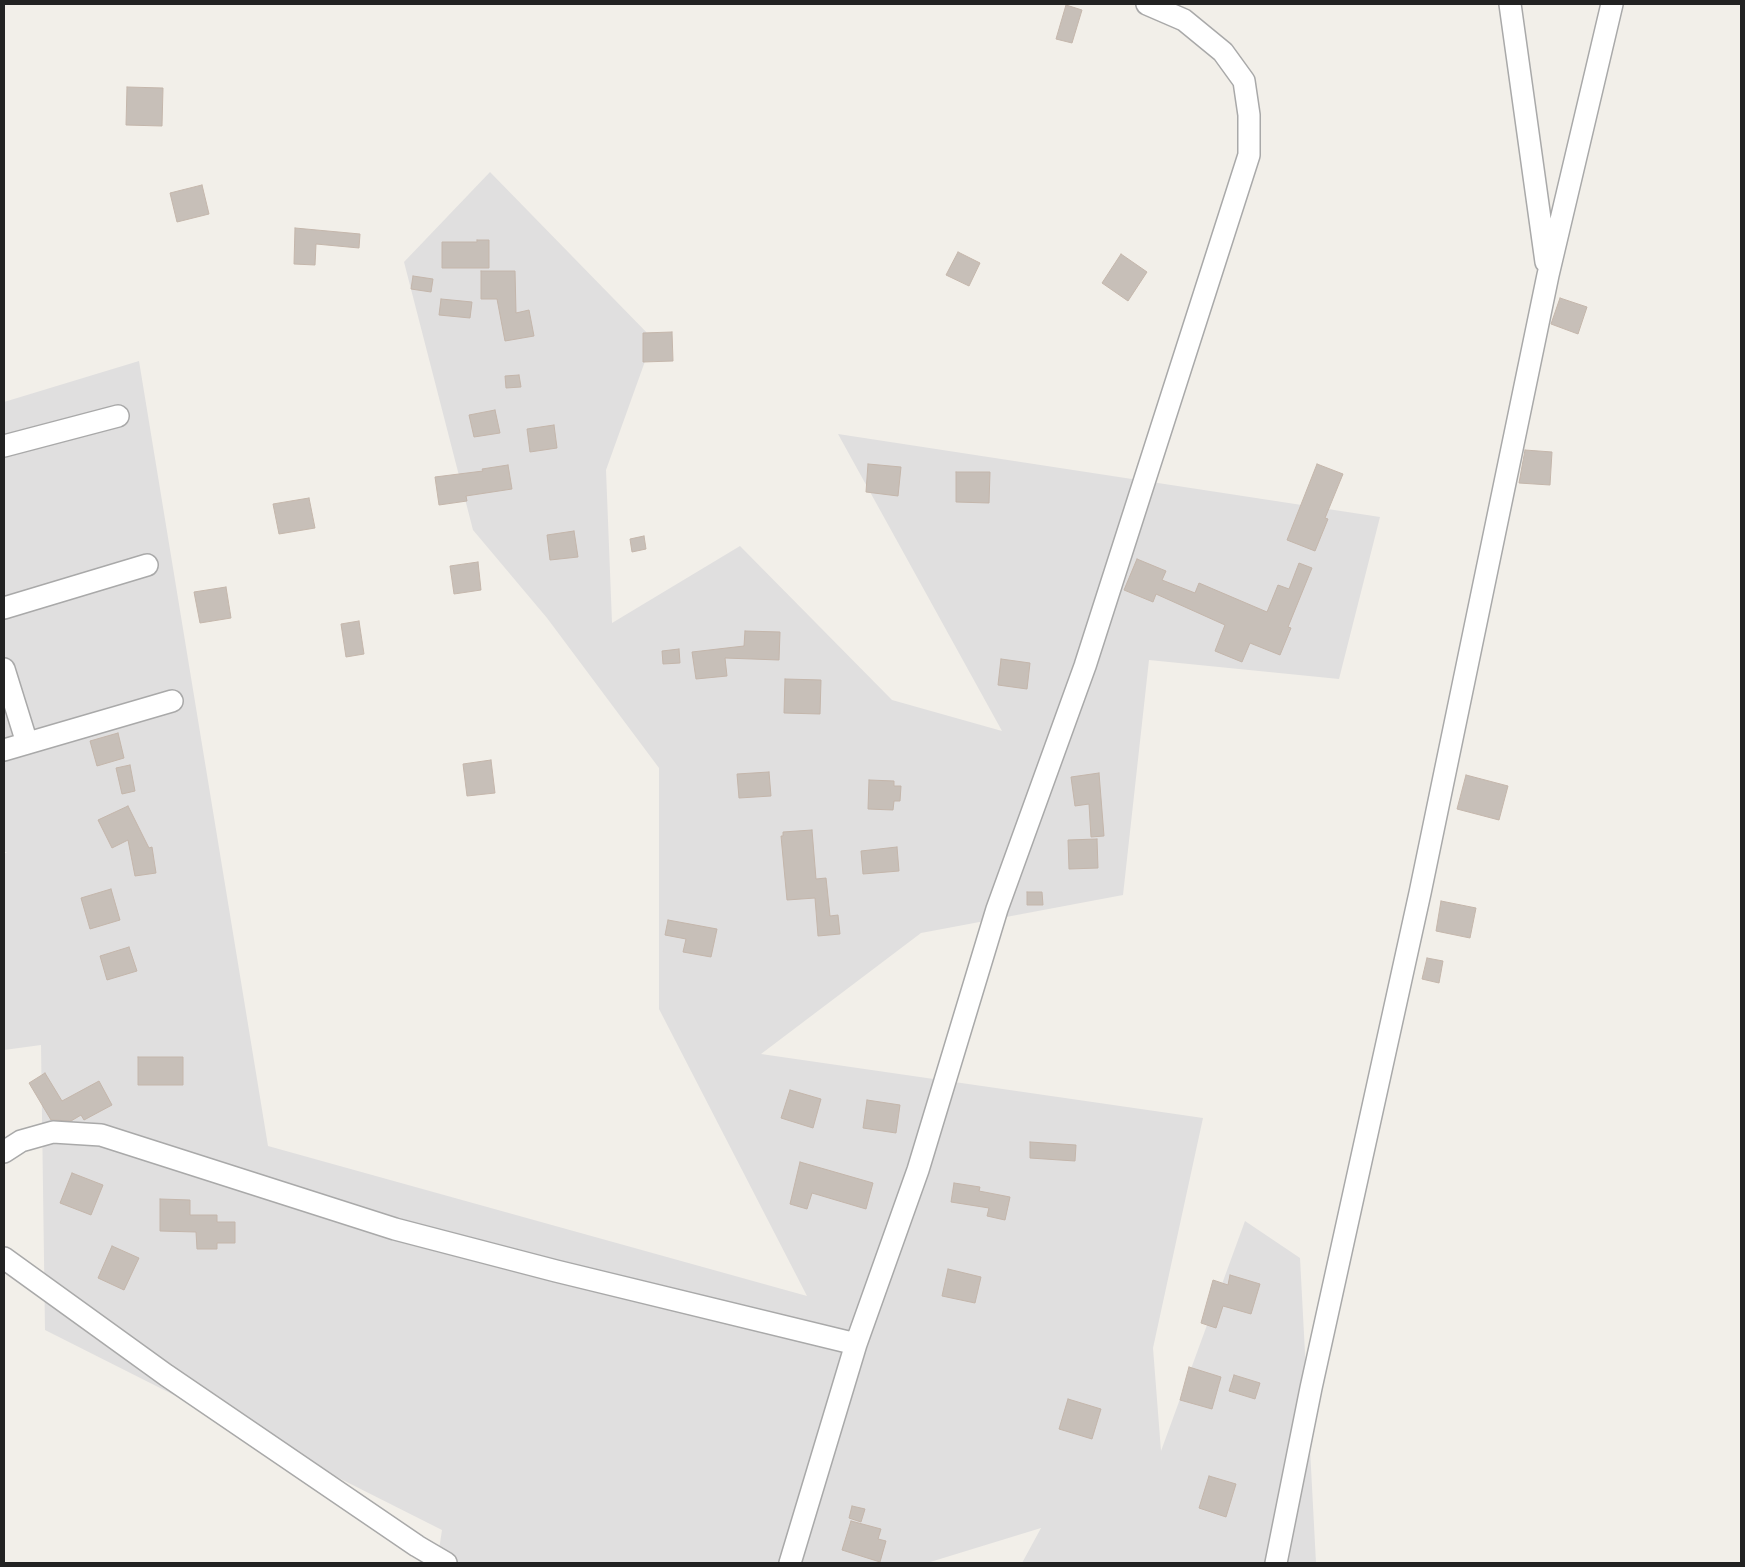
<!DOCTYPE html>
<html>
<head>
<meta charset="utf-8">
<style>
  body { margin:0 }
  #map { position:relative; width:1745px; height:1567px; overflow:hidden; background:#f2efe9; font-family:Poppins,sans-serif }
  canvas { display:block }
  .frame { position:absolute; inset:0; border:5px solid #222; pointer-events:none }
</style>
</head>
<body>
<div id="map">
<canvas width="1745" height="1567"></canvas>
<div class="frame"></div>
</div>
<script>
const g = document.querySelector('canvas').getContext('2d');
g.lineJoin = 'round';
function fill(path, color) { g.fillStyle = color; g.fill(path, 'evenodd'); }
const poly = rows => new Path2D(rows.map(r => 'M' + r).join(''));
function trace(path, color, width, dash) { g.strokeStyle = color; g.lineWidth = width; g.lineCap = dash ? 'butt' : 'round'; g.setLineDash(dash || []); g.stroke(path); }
fill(poly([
  [490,172,653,339,606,470,612,623,740,546,892,700,1002,731,838,434,1380,517,1339,679,1149,660,1123,895,921,933,761,1054,1203,1118,1153,1348,1161,1451,1245,1221,1300,1258,1316,1563,1022,1563,1041,1528,927,1563,437,1563,442,1530,45,1330,41,1045,4,1050,4,854,7,852,4,852,4,402,139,361,268,1146,807,1296,659,1009,659,768,547,618,473,530,404,262]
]), '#e0dfdf');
const building = poly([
  [1066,5,1082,10,1072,43,1056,39,1066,5],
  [127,87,163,88,162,126,126,125,127,87],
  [202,185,209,214,177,222,170,193,202,185],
  [295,228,360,234,359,248,316,244,315,265,294,264,295,228],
  [477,240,489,240,489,268,442,268,442,242,477,242,477,240],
  [958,252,980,263,969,286,946,275,958,252],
  [1121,254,1147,272,1128,301,1102,283,1121,254],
  [481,271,515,271,516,313,529,310,534,336,505,341,497,299,481,299,481,271],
  [413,276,433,279,431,292,411,289,413,276],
  [1560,298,1587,307,1578,334,1551,324,1560,298],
  [441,299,472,302,470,318,439,315,441,299],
  [672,332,673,361,643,362,643,333,672,332],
  [519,375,521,387,506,388,505,376,519,375],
  [495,410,500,433,474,437,469,415,495,410],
  [554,425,557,448,530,452,527,429,554,425],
  [1525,450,1552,452,1550,485,1519,483,1525,450],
  [868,464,901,467,898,496,866,492,868,464],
  [1317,464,1343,474,1325,518,1328,519,1315,551,1287,540,1317,464],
  [508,465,512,489,466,496,467,501,439,505,435,477,483,471,482,469,508,465],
  [956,472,990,472,989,503,956,502,956,472],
  [309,498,315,528,279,534,273,504,309,498],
  [574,531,578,557,550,560,547,535,574,531],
  [644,536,646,549,632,552,630,539,644,536],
  [1137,559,1166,571,1162,580,1195,593,1199,583,1267,612,1278,585,1289,589,1299,563,1312,568,1288,627,1291,628,1280,655,1250,643,1242,662,1215,651,1225,625,1156,594,1153,602,1124,590,1137,559],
  [478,562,481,590,454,594,450,566,478,562],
  [226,587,231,618,200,623,194,592,226,587],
  [359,621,364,654,346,657,341,624,359,621],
  [745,631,780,632,779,660,725,658,727,676,696,679,692,652,744,646,745,631],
  [679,649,680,663,663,664,662,651,679,649],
  [1001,659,1030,663,1027,689,998,685,1001,659],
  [785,679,821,680,820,714,784,713,785,679],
  [118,733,124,758,97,766,90,741,118,733],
  [491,760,495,793,467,796,463,764,491,760],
  [130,765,135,791,122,794,116,768,130,765],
  [769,772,771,796,739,798,737,774,769,772],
  [1099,773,1104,836,1091,837,1089,804,1075,806,1071,777,1099,773],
  [1466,775,1508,786,1499,820,1457,809,1466,775],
  [869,780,894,781,894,786,901,786,900,801,894,801,893,810,868,809,869,780],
  [128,806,149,848,152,847,156,873,135,876,128,840,112,848,98,820,128,806],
  [812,830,816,879,826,878,830,916,838,915,840,934,818,936,815,898,787,900,781,836,783,836,783,832,812,830],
  [1097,839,1098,868,1069,869,1068,840,1097,839],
  [897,847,899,871,863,874,861,851,897,847],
  [111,889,120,920,90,929,81,898,111,889],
  [1027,892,1042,892,1043,905,1027,905,1027,892],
  [1441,901,1476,908,1470,938,1436,931,1441,901],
  [668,920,717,929,711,957,683,952,686,939,665,935,668,920],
  [129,947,137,971,107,980,100,956,129,947],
  [1427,958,1443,961,1439,983,1422,979,1427,958],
  [138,1057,183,1057,183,1085,138,1085,138,1057],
  [45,1073,62,1101,99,1081,112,1105,84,1120,81,1115,71,1121,51,1120,29,1083,45,1073],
  [790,1090,821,1099,813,1128,781,1118,790,1090],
  [867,1100,900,1105,896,1133,863,1128,867,1100],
  [1030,1142,1076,1145,1075,1161,1030,1158,1030,1142],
  [800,1162,873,1183,866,1209,812,1193,807,1209,790,1204,800,1162],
  [72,1173,103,1185,91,1215,60,1203,72,1173],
  [954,1183,980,1187,979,1191,1010,1197,1005,1220,987,1216,989,1208,951,1202,954,1183],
  [160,1199,190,1200,190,1215,217,1215,217,1222,235,1222,235,1243,217,1243,217,1249,197,1249,196,1232,160,1231,160,1199],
  [112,1246,139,1258,124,1290,98,1278,112,1246],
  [948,1269,981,1277,975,1303,942,1296,948,1269],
  [1230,1275,1260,1284,1251,1314,1223,1306,1216,1328,1201,1323,1213,1280,1228,1285,1230,1275],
  [1189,1367,1221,1377,1212,1409,1180,1400,1189,1367],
  [1234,1375,1260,1383,1255,1399,1229,1391,1234,1375],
  [1068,1399,1101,1409,1092,1439,1059,1429,1068,1399],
  [1209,1476,1236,1484,1226,1517,1199,1508,1209,1476],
  [852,1506,865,1509,861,1522,849,1518,852,1506],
  [851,1521,881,1529,878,1539,886,1541,880,1562,842,1550,851,1521]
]);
fill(building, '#c7bfb8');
trace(building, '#c4b6ab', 1);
const minor = poly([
  [1510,4,1546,262],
  [4,446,118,416],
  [4,608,147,565],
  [4,669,27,743],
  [4,750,172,701],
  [4,1152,21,1141,53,1132,101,1135,395,1229,556,1271,856,1344],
  [4,1258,166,1375,417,1546,446,1563],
  [790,1563,856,1344,918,1170,997,909,1085,666,1249,155,1249,115,1244,81,1223,52,1184,20,1147,4],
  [1276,1563,1311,1388,1420,893,1548,275,1612,4]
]);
trace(minor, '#a9a9a9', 24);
trace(minor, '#fff', 21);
</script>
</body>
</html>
